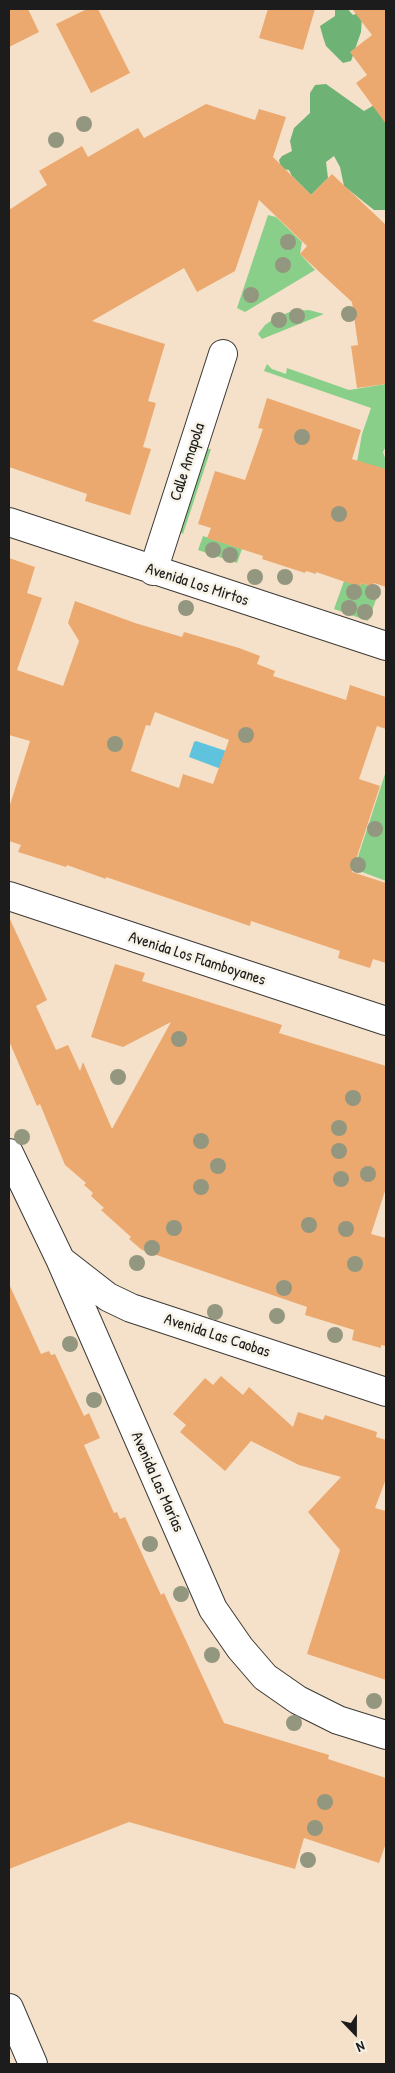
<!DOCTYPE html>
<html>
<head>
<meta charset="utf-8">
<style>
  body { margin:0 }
  #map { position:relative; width:395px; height:2073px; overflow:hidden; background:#f5e1c9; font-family:"Patrick Hand",sans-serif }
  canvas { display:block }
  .frame { position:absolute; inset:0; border:10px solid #1c1c1c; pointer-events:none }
  .north { position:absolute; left:330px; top:2008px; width:50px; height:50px; -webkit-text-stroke:4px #f7f3e8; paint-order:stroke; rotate:158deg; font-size:14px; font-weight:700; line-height:20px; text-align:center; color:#1c1c1c }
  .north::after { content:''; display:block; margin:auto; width:18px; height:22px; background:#1c1c1c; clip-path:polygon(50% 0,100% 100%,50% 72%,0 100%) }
</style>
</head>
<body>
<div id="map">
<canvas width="395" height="2073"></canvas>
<div class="frame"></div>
<div class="north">N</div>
</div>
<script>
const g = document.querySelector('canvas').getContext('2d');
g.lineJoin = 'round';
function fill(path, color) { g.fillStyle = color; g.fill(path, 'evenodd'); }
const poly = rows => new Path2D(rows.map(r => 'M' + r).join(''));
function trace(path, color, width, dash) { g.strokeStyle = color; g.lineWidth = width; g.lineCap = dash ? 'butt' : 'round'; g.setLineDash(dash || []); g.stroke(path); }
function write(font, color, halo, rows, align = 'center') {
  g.font = font + ' "Patrick Hand",sans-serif'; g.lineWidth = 5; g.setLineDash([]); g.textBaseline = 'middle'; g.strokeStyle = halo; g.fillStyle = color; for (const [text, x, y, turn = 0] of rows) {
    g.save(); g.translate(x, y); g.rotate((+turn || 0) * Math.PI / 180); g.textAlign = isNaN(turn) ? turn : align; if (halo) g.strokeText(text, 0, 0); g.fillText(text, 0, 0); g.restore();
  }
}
fill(poly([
  [268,215,276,217,302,242,300,254,315,270,245,312,237,308],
  [309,310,324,314,262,339,258,334,265,325,275,318,292,311],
  [267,364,272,369,286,374,287,368,349,390,386,384,386,434,385,437,386,446,383,452,386,461,386,471,357,462,362,434,371,408,264,371],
  [206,449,211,449,183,534,178,531],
  [203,536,242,549,237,563,198,550],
  [344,581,360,586,361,583,380,589,368,621,334,609],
  [386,771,386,881,354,869]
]), '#89cf89');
fill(poly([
  [335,9,348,9,351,13,353,15,358,13,362,17,361,32,351,61,343,63,326,46,323,37,320,26,335,16],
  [326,84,364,111,386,98,386,210,374,210,344,186,340,167,334,156,326,162,328,178,311,195,292,176,289,170,283,169,280,164,279,160,282,156,292,151,290,141,294,128,310,113,310,93,315,85]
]), '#6eb275');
fill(poly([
  [196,741,229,752,221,769,189,757,194,742]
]), '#5fc3dd');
fill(poly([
  [9,9,28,9,39,32,9,47],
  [87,9,98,9,130,73,91,93,56,24],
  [268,9,315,9,303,50,259,38],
  [352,9,386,9,386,124,356,83,367,75,350,52,372,35],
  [206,104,255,120,259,109,286,117,273,157,311,195,332,174,386,225,386,384,357,388,351,346,358,345,352,302,300,254,307,246,259,200,235,271,197,292,184,268,92,321,165,344,148,401,156,403,143,447,151,449,130,515,85,501,87,494,9,467,9,210,47,185,39,171,82,146,88,157,138,128,144,138],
  [267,398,361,430,352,459,386,469,386,587,374,583,373,587,361,583,360,587,316,572,316,574,306,571,305,573,262,559,263,556,207,538,211,528,198,524,215,471,245,480,263,429,258,428],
  [9,558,35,567,27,593,42,598,17,670,63,686,79,641,68,623,75,601,135,623,182,637,184,632,239,648,260,656,257,664,275,671,273,676,346,700,350,685,386,697,386,729,377,726,359,779,380,786,352,872,386,883,386,963,373,959,370,968,338,958,340,951,251,921,250,926,106,877,106,879,67,865,66,867,18,852,21,845,9,841,9,808,30,741,9,735],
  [155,712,229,740,213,784,183,774,179,788,131,771,146,725,150,726],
  [9,917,47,1000,36,1006,56,1050,68,1045,80,1071,83,1062,112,1129,171,1022,123,1047,91,1037,115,964,145,973,142,981,282,1025,279,1033,386,1066,386,1188,371,1234,386,1238,386,1346,381,1345,381,1348,352,1340,354,1330,305,1315,307,1307,142,1250,129,1239,131,1237,101,1210,104,1208,91,1196,93,1193,84,1185,86,1183,65,1165,40,1104,37,1106,9,1041],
  [9,1284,41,1354,49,1351,51,1355,55,1354,84,1416,89,1413,100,1438,84,1445,114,1513,117,1512,120,1519,125,1517,161,1595,164,1593,224,1723,329,1755,328,1759,386,1778,386,1843,379,1863,304,1838,295,1869,129,1822,9,1869],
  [221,1376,243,1395,249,1387,293,1427,298,1412,323,1420,325,1415,377,1432,376,1437,386,1440,386,1479,375,1508,386,1511,386,1680,307,1654,340,1550,308,1512,341,1477,299,1465,251,1441,225,1471,180,1432,186,1425,173,1414,205,1378,213,1385]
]), '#eba96f');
const street = poly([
  [9,522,386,646],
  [153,571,223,354],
  [9,896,386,1021],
  [9,1153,60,1259,213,1609,240,1648,265,1677,298,1700,338,1720,386,1735],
  [63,1262,108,1297,131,1308,386,1392]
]);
const primary = poly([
  [9,2008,33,2064]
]);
trace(street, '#3d3a36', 30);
trace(primary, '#3d3a36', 30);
trace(street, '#fff', 28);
trace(primary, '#fff', 28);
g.fillStyle = '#93977f';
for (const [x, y] of [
  [84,124],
  [56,140],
  [288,242],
  [283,265],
  [251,295],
  [349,314],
  [297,316],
  [279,320],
  [302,437],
  [339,514],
  [213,550],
  [230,555],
  [255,577],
  [285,577],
  [354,592],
  [373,592],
  [186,608],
  [349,608],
  [365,612],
  [246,735],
  [115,744],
  [375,829],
  [358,865],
  [179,1039],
  [118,1077],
  [353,1098],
  [339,1128],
  [22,1137],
  [201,1141],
  [339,1151],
  [218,1166],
  [368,1174],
  [341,1179],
  [201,1187],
  [309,1225],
  [174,1228],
  [346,1229],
  [152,1248],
  [137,1263],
  [355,1264],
  [284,1288],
  [215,1312],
  [277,1316],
  [335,1335],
  [70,1344],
  [94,1400],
  [150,1544],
  [181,1594],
  [212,1655],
  [374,1701],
  [294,1723],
  [325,1802],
  [315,1828],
  [308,1860]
]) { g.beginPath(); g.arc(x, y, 8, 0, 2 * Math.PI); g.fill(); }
write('16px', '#1c1c1c', '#f7f3e8', [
  ["Calle Amapola",188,462,-72],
  ["Avenida Los Mirtos",197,585,18],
  ["Avenida Los Flamboyanes",197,959,18],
  ["Avenida Las Caobas",217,1336,18],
  ["Avenida Las Marías",157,1482,66]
]);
</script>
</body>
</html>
